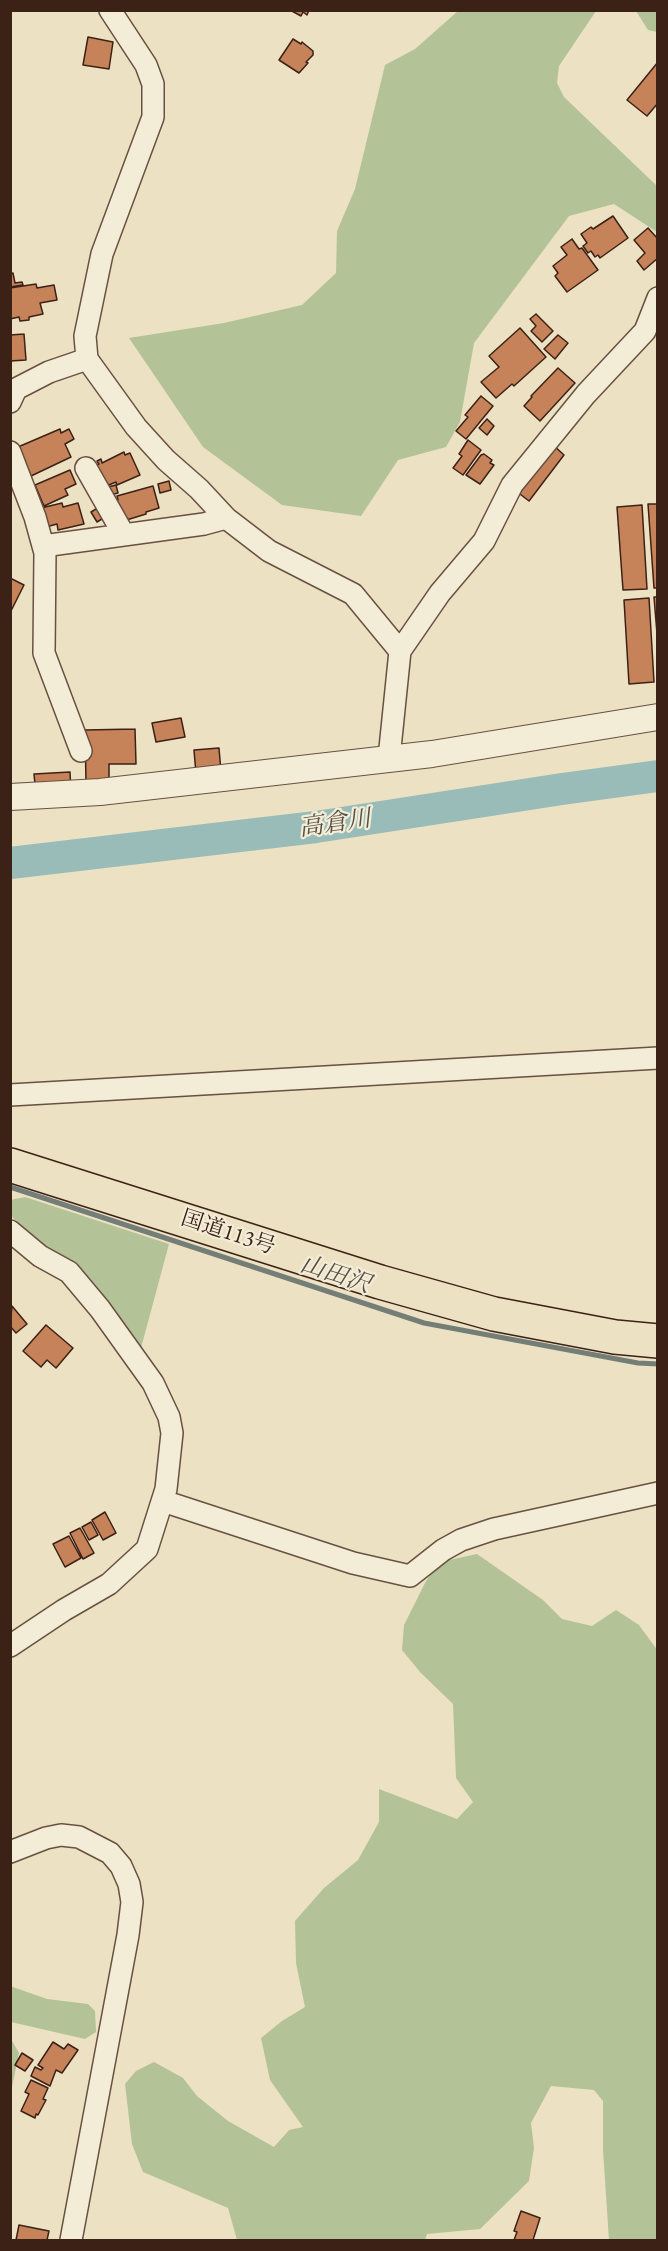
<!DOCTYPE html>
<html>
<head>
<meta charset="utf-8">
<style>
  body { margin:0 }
  #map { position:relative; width:668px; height:2251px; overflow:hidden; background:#ece1c2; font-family:"EB Garamond",serif }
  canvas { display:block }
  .frame { position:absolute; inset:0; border:12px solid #3c2116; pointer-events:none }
</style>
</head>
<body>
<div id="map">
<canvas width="668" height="2251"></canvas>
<div class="frame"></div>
</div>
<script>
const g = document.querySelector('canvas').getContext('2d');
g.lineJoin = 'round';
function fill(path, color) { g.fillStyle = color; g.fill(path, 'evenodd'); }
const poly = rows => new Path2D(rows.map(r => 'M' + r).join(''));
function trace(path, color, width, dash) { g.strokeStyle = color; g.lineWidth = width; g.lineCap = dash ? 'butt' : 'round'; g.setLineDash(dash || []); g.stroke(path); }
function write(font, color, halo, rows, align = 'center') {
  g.font = font + ' "EB Garamond","Noto Serif JP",serif'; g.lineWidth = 4.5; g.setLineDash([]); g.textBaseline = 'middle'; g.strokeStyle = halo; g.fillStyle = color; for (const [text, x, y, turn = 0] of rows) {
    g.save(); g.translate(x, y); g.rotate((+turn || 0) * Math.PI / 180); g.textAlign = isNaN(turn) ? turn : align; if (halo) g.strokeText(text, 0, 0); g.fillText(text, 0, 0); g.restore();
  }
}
fill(poly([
  [458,11,596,11,559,66,557,83,564,97,657,186,657,232,614,204,569,216,474,343,460,422,446,447,398,460,361,516,282,505,203,447,129,338,224,323,302,305,336,273,337,231,355,189,385,65,415,49],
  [636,11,657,11,657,32,648,30],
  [25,1197,169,1244,141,1348,85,1273,43,1247,11,1216,10,1200],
  [477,1554,543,1600,562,1619,592,1626,616,1610,639,1625,658,1651,657,2240,609,2240,603,2150,603,2101,594,2090,551,2086,531,2123,534,2148,529,2181,480,2229,427,2234,425,2240,237,2240,228,2208,143,2172,132,2144,125,2084,136,2071,154,2062,183,2078,197,2096,228,2121,274,2147,289,2130,303,2127,270,2080,261,2038,282,2021,305,2007,296,1963,295,1921,324,1888,358,1860,379,1822,379,1789,457,1819,473,1802,456,1778,453,1704,420,1672,402,1650,404,1625,426,1581,440,1562],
  [10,1986,47,1999,88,2004,95,2011,96,2032,85,2039,11,2022],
  [11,2039,19,2053,11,2092]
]), '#b3c397');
trace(poly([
  [10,1187,424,1323,638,1363,658,1364]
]), '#747e77', 5);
trace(poly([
  [10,863,316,827,562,789,658,776]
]), '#99bcb8', 32);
const building = poly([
  [290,10,309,10,307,15,303,12,301,16,290,10],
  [88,37,113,42,109,69,83,65,88,37],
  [293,39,301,44,302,42,313,51,313,55,306,62,308,63,299,73,279,60,293,39],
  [658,62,658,103,647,116,627,100,658,62],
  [613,216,628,238,600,258,598,255,595,257,591,251,588,253,583,246,587,243,581,234,591,227,593,229,613,216],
  [648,228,658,239,658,258,644,270,637,261,645,253,634,240,648,228],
  [572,239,579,249,582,248,598,270,567,292,555,276,558,273,553,266,567,255,561,247,572,239],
  [13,273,15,283,22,282,23,285,10,287,10,274,13,273],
  [36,284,37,288,54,285,57,300,40,303,43,314,29,317,29,320,20,321,19,317,10,319,10,288,36,284],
  [536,314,553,331,542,342,531,331,536,326,530,319,536,314],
  [520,328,546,357,514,386,512,384,496,398,481,382,499,367,489,356,520,328],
  [24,334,26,360,10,361,10,335,24,334],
  [558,335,568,343,555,359,544,349,558,335],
  [558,368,575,383,540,421,524,406,532,397,531,396,558,368],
  [481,396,493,406,466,439,456,431,468,417,465,415,481,396],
  [487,419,494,426,487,435,479,428,487,419],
  [60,429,61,433,69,429,74,439,65,444,71,457,31,476,18,447,60,429],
  [468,440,481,450,463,475,453,468,462,456,459,454,468,440],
  [552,444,564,455,529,501,516,491,552,444],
  [124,452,125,455,130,453,140,475,117,485,116,482,104,487,94,466,99,464,97,461,101,459,102,463,124,452],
  [484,454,492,460,490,463,494,465,480,484,466,475,481,455,484,454],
  [70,470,76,484,65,489,68,495,44,506,35,485,70,470],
  [169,481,171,490,160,493,158,484,169,481],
  [116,485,118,493,106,496,104,488,116,485],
  [153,486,159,508,146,512,146,514,120,522,114,501,118,500,117,496,153,486],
  [62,503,63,507,78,503,84,524,58,530,57,524,46,527,41,508,62,503],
  [648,504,658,504,658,588,654,588,648,504],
  [642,505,647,589,623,590,617,507,642,505],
  [101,506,107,516,97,522,91,512,101,506],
  [10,578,24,585,10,613,10,578],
  [654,597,658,597,658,646,654,597],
  [649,598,654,682,629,684,624,600,649,598],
  [181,718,185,737,156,742,152,723,181,718],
  [135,729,136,764,109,764,109,782,86,782,85,730,135,729],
  [219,748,221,772,196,774,194,750,219,748],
  [70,772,71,793,36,795,34,774,70,772],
  [12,1306,27,1324,16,1333,10,1326,12,1306],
  [46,1325,73,1348,56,1368,47,1360,41,1367,23,1351,46,1325],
  [105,1512,116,1533,103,1540,92,1520,105,1512],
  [91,1522,98,1535,89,1540,82,1527,91,1522],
  [80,1528,94,1553,83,1559,70,1533,80,1528],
  [69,1536,81,1558,65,1567,53,1544,69,1536],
  [53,2042,64,2049,68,2044,78,2050,62,2073,56,2070,50,2086,31,2076,35,2067,41,2070,43,2068,38,2065,53,2042],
  [22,2053,33,2060,25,2071,15,2065,22,2053],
  [31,2080,48,2088,43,2099,46,2100,38,2115,36,2114,35,2118,21,2111,29,2094,25,2092,31,2080],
  [521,2211,540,2218,533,2240,514,2240,517,2232,514,2231,521,2211],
  [19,2225,49,2231,47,2240,16,2240,19,2225]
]);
fill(building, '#c68259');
trace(building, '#3c2116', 1.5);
const minor = poly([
  [110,10,146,65,153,84,153,117,102,254,85,336,87,359,136,427,166,460,199,489,226,518,269,551,353,594,400,651],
  [10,402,16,389,49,372,87,359],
  [10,452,35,517,45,553,44,653,81,751],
  [86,468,124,535],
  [43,546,204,524,226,518],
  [389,758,400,651,440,593,484,541,512,485,586,394,645,331,658,298],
  [10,1095,658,1058],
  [10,1231,40,1256,69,1272,100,1309,153,1383,169,1417,172,1433,166,1489,147,1549,109,1584,64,1610,10,1646],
  [163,1501,353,1563,410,1576,443,1550,461,1540,494,1529,658,1493],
  [10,1852,46,1838,61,1835,79,1837,110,1853,121,1866,129,1884,132,1902,128,1935,71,2240]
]);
const tertiary = poly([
  [10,797,100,792,432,754,658,717]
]);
const trunk = poly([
  [10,1165,380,1282,494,1314,615,1337,658,1341]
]);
trace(minor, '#685141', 24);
trace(tertiary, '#685141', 28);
trace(trunk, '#3c2116', 36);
trace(minor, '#f3ecd7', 21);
trace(tertiary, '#f3ecd7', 26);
trace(trunk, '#ece1c2', 33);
write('22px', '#3c2116', '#f3ecd7', [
  ["国道113号",228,1233,18]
]);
write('italic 24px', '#585047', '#f3ecd7', [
  ["高倉川",335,824,-8],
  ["山田沢",335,1275,18]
]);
</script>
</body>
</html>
